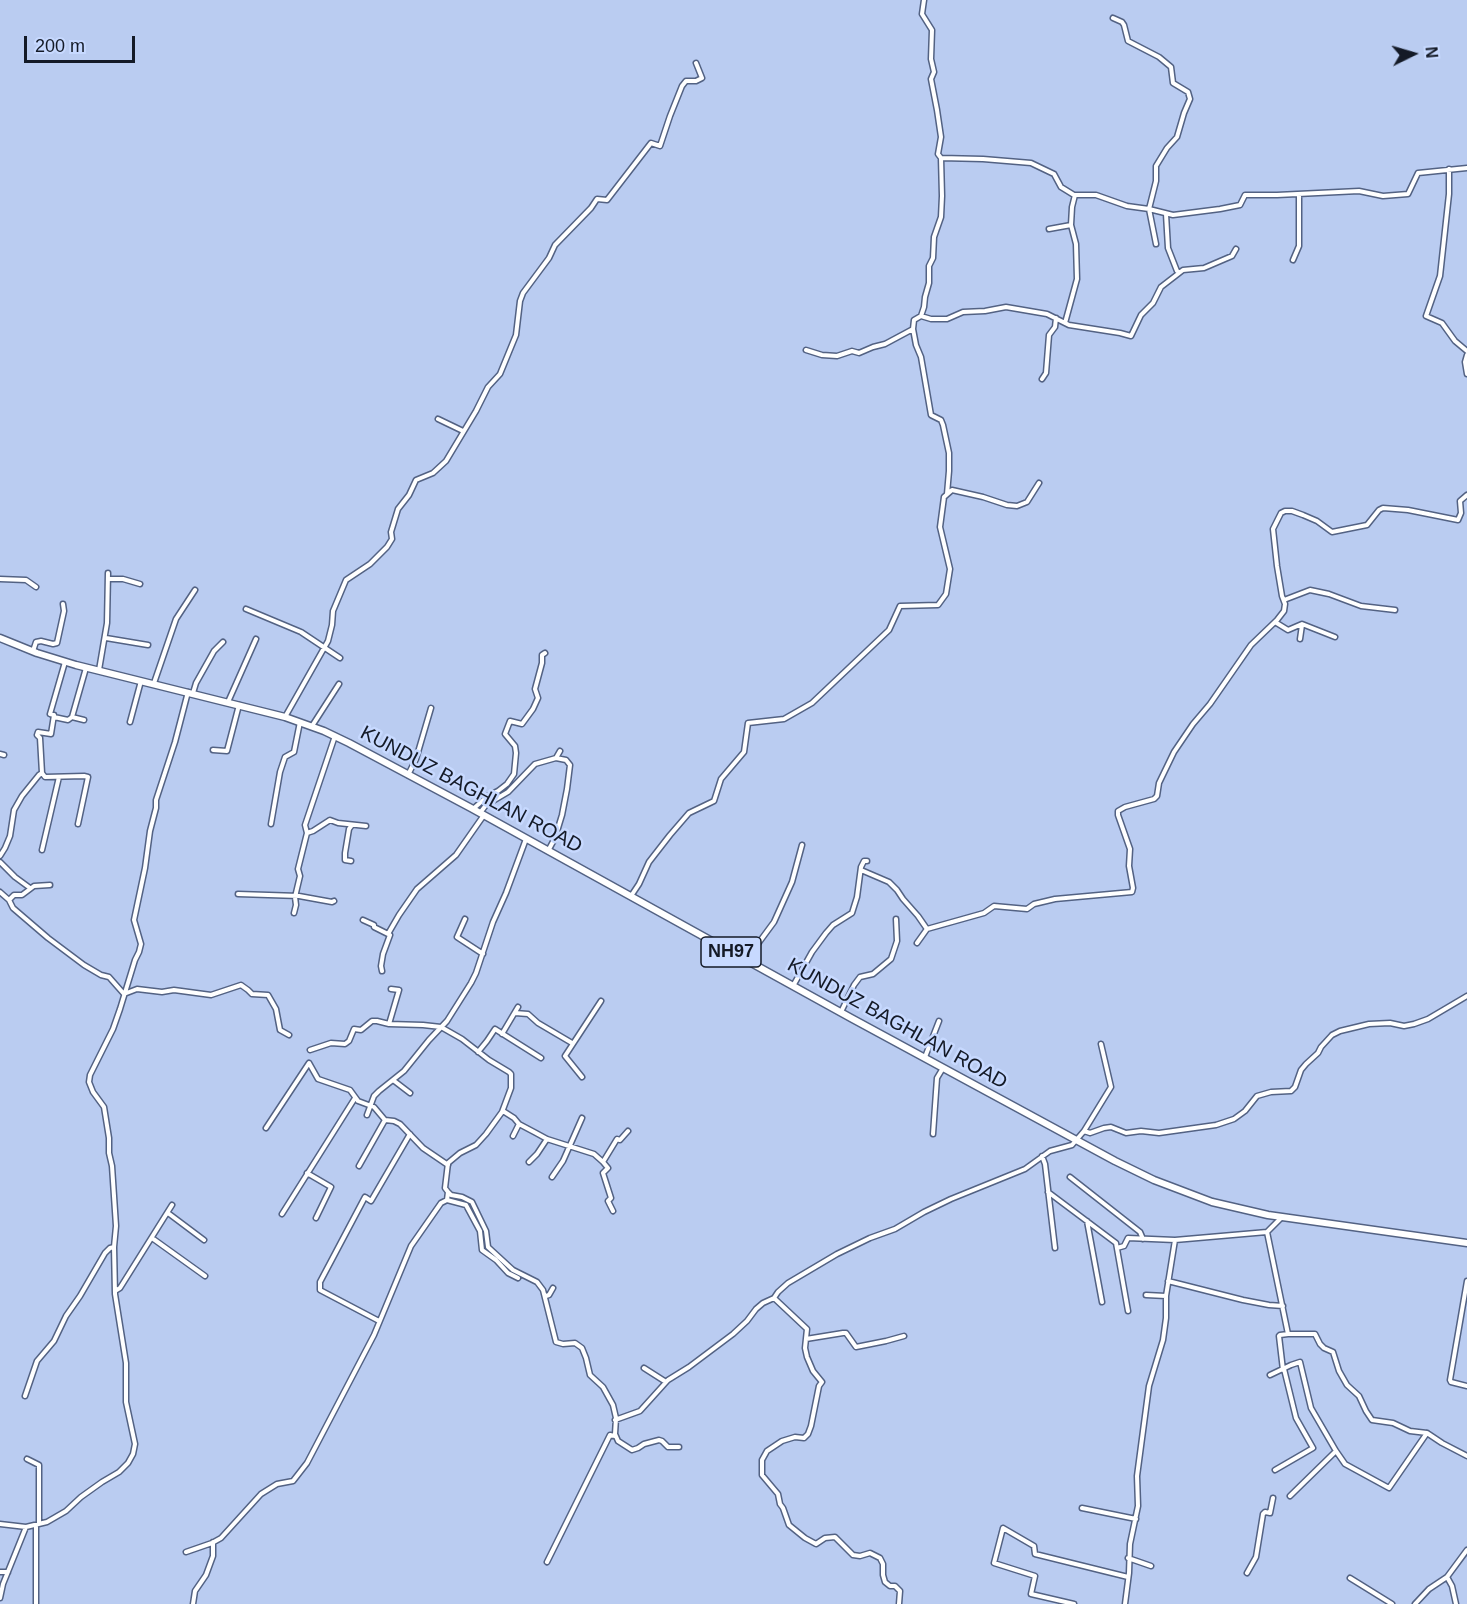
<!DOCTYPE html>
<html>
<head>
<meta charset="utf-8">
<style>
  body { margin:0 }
  #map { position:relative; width:1467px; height:1604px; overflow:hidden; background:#baccf1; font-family:Helvetica,sans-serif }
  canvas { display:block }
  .north { position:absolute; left:1383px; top:24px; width:60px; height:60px; -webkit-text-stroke:4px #c7d9ff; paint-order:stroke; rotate:85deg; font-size:16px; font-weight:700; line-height:24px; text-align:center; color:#141a27 }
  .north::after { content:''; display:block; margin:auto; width:21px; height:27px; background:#141a27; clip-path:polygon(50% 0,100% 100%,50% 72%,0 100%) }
  .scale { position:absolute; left:24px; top:36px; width:111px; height:27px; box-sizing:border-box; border:3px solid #141a27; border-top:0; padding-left:8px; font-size:18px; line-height:21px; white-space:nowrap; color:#141a27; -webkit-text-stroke:4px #c7d9ff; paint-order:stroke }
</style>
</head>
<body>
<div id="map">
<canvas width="1467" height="1604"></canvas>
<div class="north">N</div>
<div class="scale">200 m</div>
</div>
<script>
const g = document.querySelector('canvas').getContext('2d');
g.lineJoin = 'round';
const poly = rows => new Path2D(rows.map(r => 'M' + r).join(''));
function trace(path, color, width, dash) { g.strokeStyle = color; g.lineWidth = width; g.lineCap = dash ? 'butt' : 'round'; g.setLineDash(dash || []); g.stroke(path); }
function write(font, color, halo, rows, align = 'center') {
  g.font = font + ' Helvetica,sans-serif'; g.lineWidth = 5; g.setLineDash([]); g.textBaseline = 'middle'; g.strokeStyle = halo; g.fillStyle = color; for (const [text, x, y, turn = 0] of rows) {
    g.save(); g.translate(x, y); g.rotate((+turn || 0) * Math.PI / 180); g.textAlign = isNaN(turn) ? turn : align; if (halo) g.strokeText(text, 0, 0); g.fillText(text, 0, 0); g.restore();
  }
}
const minor = poly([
  [924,0,922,14,932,30,931,59,934,72,931,79,937,110,941,137,938,154,941,158],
  [1113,18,1122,22,1124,25,1128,41,1159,57,1171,67,1173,83,1188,92,1190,99,1184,113,1177,137,1167,148,1156,166,1156,181,1149,209,1156,244],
  [1449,169,1449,194,1440,276,1426,316,1442,323,1455,341,1467,351],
  [1166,214,1168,248,1177,271,1179,272],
  [1049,229,1071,225],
  [1293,260,1299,246,1299,194],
  [921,316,931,319,947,319,963,312,985,311,1006,307,1047,314,1069,325,1120,333,1131,336,1141,315,1153,303,1161,287,1183,270,1204,268,1232,256,1236,249],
  [1065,323,1077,279,1076,244,1071,225,1072,207,1075,195],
  [806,350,822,355,837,356,852,351,859,353,873,347,885,344,913,329],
  [1467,355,1465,362,1467,374],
  [1042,379,1046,373,1049,335,1055,327,1056,318],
  [438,419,463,431],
  [947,494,949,471,949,453,943,425,941,420,931,415,921,357,916,345,913,329,914,320,921,316,924,307,925,297,929,283,929,266,933,258,934,237,941,217,942,196,941,158,983,159,1031,163,1054,174,1061,187,1074,195,1096,195,1127,206,1149,209,1173,215,1220,209,1240,205,1245,195,1277,195,1359,191,1383,196,1408,194,1418,173,1467,168],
  [0,579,26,580,36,587],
  [108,579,123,579,140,584],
  [1284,600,1310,590,1329,594,1361,606,1395,610],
  [246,609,301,632,340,658],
  [1275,622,1288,630,1302,624,1335,637],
  [106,638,148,645],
  [1300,639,1302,625],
  [33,651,36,642,41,641,53,644,57,643,64,611,63,604],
  [65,662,50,714,54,715,51,734,38,732,37,735,40,738,42,773,45,777,84,776,88,777,78,824],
  [99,670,107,623,108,573],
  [154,683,176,619,195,590],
  [193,693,196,683,214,651,223,642],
  [228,702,256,639],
  [54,717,68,720,72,717],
  [285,717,328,641,332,625,333,611,346,580,370,564,387,547,392,539,391,532,398,509,409,495,416,480,433,473,446,461,476,411,488,387,500,374,516,335,520,301,523,293,549,258,555,245,591,208,597,199,607,200,651,143,660,146,670,116,682,86,686,81,696,81,702,78,696,63],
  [84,720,72,717,86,668],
  [130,722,141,681],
  [312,726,339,684],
  [213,750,227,751,239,705],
  [0,754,4,755],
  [556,758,560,751],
  [408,775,416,759,431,708],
  [473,809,488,796,498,791,507,784,514,774,516,753,515,746,505,734,510,721,522,724,533,709,538,698,535,689,542,663,542,655,545,653],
  [480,813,486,805,508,792,535,764,556,758,566,760,570,765,567,789,562,815,555,838,548,851],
  [271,824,280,772,285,757,294,752,300,722],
  [307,833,313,831,330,820,338,823,366,826],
  [42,850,59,777],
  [0,856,5,848,10,836,14,810,22,796,39,775,42,773],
  [351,861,345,860,345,853,349,829,352,825],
  [0,862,15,877,30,888],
  [861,870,889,882,897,890,903,899,918,916,927,929,984,913,994,906,1027,909,1034,904,1055,899,1132,892,1133,888,1129,866,1130,849,1118,815,1118,811,1125,807,1154,799,1157,796,1159,783,1174,752,1193,724,1210,704,1251,645,1277,620,1284,611,1285,604,1282,596,1277,566,1273,529,1281,513,1285,511,1292,511,1303,515,1317,521,1332,532,1367,525,1379,510,1383,508,1408,510,1458,520,1461,513,1460,501,1467,495],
  [0,892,9,900,13,908,48,938,84,965,101,975,109,977,124,994,137,989,162,992,174,990,211,995,241,985,248,990,252,994,268,995,276,1009,280,1030,289,1035],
  [238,894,299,896,332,902,334,901],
  [631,896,639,884,649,862,670,835,689,813,714,801,721,779,744,752,748,723,784,719,812,703,889,630,900,606,938,605,946,594,950,569,940,527,944,497,952,490,983,497,1007,505,1017,506,1027,502,1039,483],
  [9,900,14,895,22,895,34,886,50,885],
  [294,913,296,905,295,897,300,876,298,869,307,833,305,825,335,736],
  [465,919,457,937,483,954],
  [363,920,374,925,374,927,388,934],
  [917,943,927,929],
  [746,960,774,922,792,882,802,845],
  [382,971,381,966,383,954,390,935,388,934,399,915,417,889,456,855,484,815],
  [793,986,812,952,826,933,833,925,852,913,857,897,861,867,864,861,867,861],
  [841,1012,854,985,860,977,873,974,891,959,897,941,896,919],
  [515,1013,528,1014,538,1023,572,1043],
  [389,1024,399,990,391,989],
  [502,1034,518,1007],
  [310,1050,331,1043,345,1044,349,1041,354,1029,361,1030,372,1021,377,1021,389,1024,423,1025,441,1027,462,1039,489,1060,509,1072,511,1074,511,1088,502,1112,486,1134,476,1145,460,1153,448,1163,445,1188,448,1192,447,1200],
  [478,1052,487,1041,495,1029,541,1058],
  [925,1057,939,1021],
  [582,1077,565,1056,601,1001],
  [393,1080,410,1093],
  [503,1111,514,1118,519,1124,536,1133,547,1139,594,1154,603,1162,608,1168,603,1173,611,1198,608,1201,613,1211],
  [367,1115,374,1096,379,1091,404,1071,429,1040,447,1021,471,983,476,973,493,922,506,893,526,839],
  [266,1128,309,1063,318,1079,350,1090,358,1101,374,1107,385,1120,394,1121,400,1124,423,1148,448,1165],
  [1084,1131,1090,1133,1104,1128,1111,1127,1126,1133,1141,1131,1159,1133,1216,1125,1234,1119,1245,1111,1257,1096,1271,1092,1291,1091,1295,1087,1301,1070,1306,1064,1318,1053,1321,1047,1332,1035,1340,1031,1369,1024,1390,1023,1404,1026,1414,1024,1428,1019,1467,996],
  [933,1134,937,1078,943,1068],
  [513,1136,519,1124],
  [1042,1156,1045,1164,1055,1248],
  [529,1162,537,1154,547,1139],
  [603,1162,617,1139,620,1140,628,1131],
  [359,1166,385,1120],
  [307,1173,331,1187,316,1218],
  [552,1177,563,1161,582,1118],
  [1070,1177,1140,1232,1143,1239],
  [448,1192,451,1195,462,1197,472,1202,486,1231,488,1247,513,1270,537,1282,543,1290,556,1342,563,1344,575,1343,582,1348,586,1358,590,1375,603,1387,613,1405,616,1418,615,1434,618,1441,632,1450,638,1448,644,1444,659,1440,662,1441,668,1447,679,1447],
  [1048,1192,1116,1243,1128,1311],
  [168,1213,204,1240],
  [282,1214,355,1098],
  [1087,1221,1102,1302],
  [1267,1232,1288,1334,1280,1335,1279,1336,1283,1370],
  [152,1238,205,1276],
  [1117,1248,1124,1246,1128,1238,1175,1240,1267,1232,1281,1218],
  [1168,1281,1243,1300,1269,1305,1283,1306],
  [1467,1281,1450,1380,1451,1382,1467,1386],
  [115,1291,120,1288,172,1205],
  [1146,1295,1166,1296],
  [546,1296,549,1295,553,1288],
  [774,1298,807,1329,805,1348,807,1357,813,1371,822,1382,819,1386,811,1426,808,1434,804,1438,795,1437,782,1441,767,1451,762,1460,762,1475,778,1494,780,1504,783,1508,789,1525,805,1538,816,1544,825,1538,835,1537,853,1555,860,1556,870,1553,880,1558,883,1564,883,1575,885,1582,890,1586,895,1586,900,1591,899,1604],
  [379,1321,320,1290,320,1282,365,1197,371,1201,410,1134],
  [1288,1334,1315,1334,1320,1344,1324,1348,1333,1352,1339,1371,1347,1385,1359,1396,1366,1411,1372,1420,1393,1423,1410,1431,1427,1433],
  [806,1339,843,1333,846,1333,856,1347,886,1341,904,1336],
  [644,1368,666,1382],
  [1270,1375,1291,1365,1300,1362,1311,1408,1336,1451,1345,1464,1389,1488,1427,1433,1442,1443,1467,1456],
  [25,1396,37,1361,54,1341,66,1316,80,1296,105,1253,110,1248,114,1247],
  [615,1420,640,1411,668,1380,689,1367,733,1334,747,1321,756,1309,763,1303,774,1298,778,1292,788,1283,837,1254,870,1238,895,1229,924,1212,951,1199,1025,1169,1050,1151,1072,1145,1084,1131,1111,1087,1101,1044],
  [27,1459,39,1465,39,1524],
  [1275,1470,1313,1448,1296,1418,1284,1369],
  [1290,1496,1336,1451],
  [1082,1508,1136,1519],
  [0,1524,26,1527],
  [36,1525,36,1604],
  [186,1552,212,1543,221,1538,261,1494,277,1484,293,1481,307,1463,374,1335,411,1246,441,1203,447,1200,466,1205,480,1231,482,1250,496,1260,508,1273,518,1278],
  [1128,1558,1151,1566],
  [547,1562,610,1435,615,1436],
  [0,1572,8,1572],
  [1247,1573,1256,1557,1263,1514,1265,1512,1270,1513,1273,1498],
  [1447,1577,1452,1586,1456,1604],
  [1350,1578,1392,1604],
  [0,1598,3,1584,26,1527,47,1522,66,1511,81,1497,102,1482,119,1472,128,1463,133,1454,135,1444,126,1402,126,1363,115,1294,114,1247,116,1226,112,1166,109,1153,109,1138,104,1107,93,1092,89,1082,90,1075,113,1029,120,1009,135,960,139,952,141,944,134,920,145,868,150,831,156,808,156,800,175,742,188,692],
  [193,1604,195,1591,206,1575,213,1556,213,1542],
  [1074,1604,1031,1594,1035,1576,994,1563,1003,1528,1034,1546,1035,1554,1128,1577],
  [1125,1604,1129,1573,1130,1544,1138,1506,1137,1476,1149,1386,1163,1340,1166,1318,1166,1296,1175,1240],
  [1415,1604,1429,1589,1447,1577,1467,1550]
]);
const highway = poly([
  [0,638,37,653,76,665,285,717,324,731,349,743,471,808,851,1018,1115,1161,1154,1180,1212,1202,1268,1215,1467,1243]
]);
trace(minor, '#536283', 7);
trace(highway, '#536283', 9);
trace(minor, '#fff', 4);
trace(highway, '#fff', 6);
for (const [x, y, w] of [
  [731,952,60]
]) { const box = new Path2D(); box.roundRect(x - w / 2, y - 15, w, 30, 4.5); g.fillStyle = '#c7d9ff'; g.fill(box); trace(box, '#141a27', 1.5); }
write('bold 18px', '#141a27', null, [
  ["NH97",731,952]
]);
write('20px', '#141a27', '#c7d9ff', [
  ["KUNDUZ BAGHLAN ROAD",471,790,28],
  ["KUNDUZ BAGHLAN ROAD",897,1024,29]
]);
</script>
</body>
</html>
